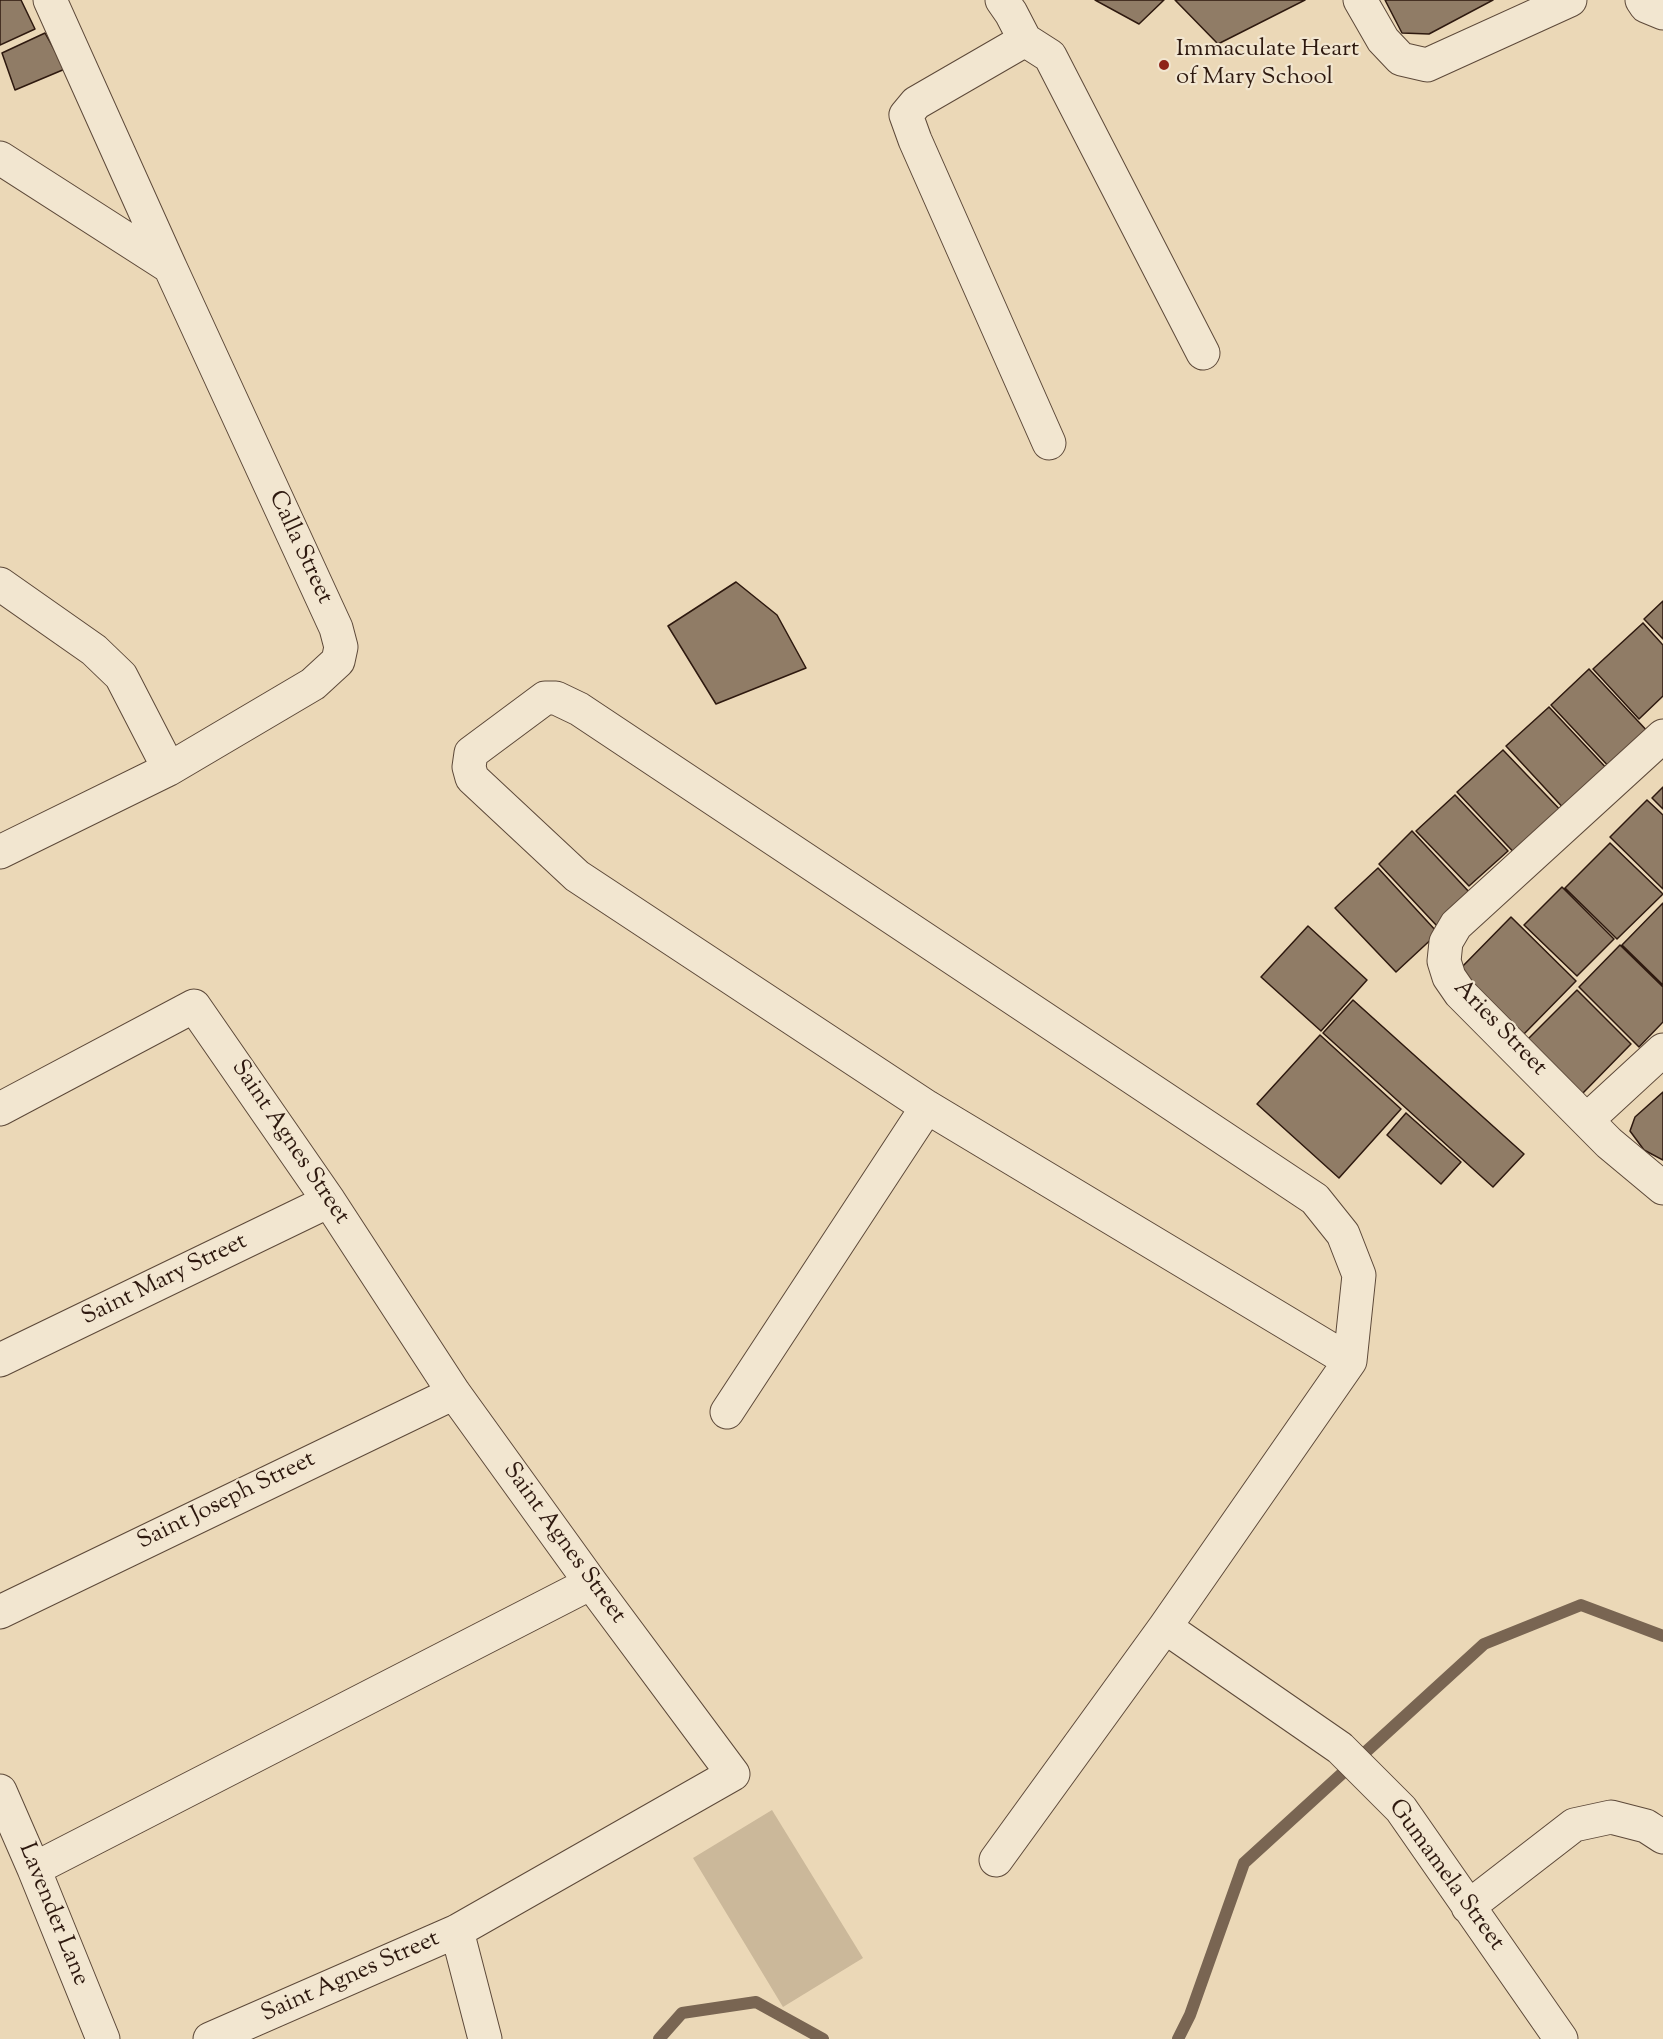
<!DOCTYPE html>
<html>
<head>
<meta charset="utf-8">
<style>
  body { margin:0 }
  canvas { display:block; background:#ebd8b7 }
</style>
</head>
<body>
<canvas width="1663" height="2039"></canvas>
<script>
const g = document.querySelector('canvas').getContext('2d');
g.lineJoin = 'round';
function fill(path, color) { g.fillStyle = color; g.fill(path, 'evenodd'); }
const poly = rows => new Path2D(rows.map(r => 'M' + r).join(''));
function trace(path, color, width, dash) { g.strokeStyle = color; g.lineWidth = width; g.lineCap = dash ? 'butt' : 'round'; g.setLineDash(dash || []); g.stroke(path); }
function write(font, color, halo, rows, align = 'center') {
  g.font = font + ' "Sorts Mill Goudy",serif'; g.lineWidth = 4.5; g.setLineDash([]); g.textBaseline = 'middle'; g.strokeStyle = halo; g.fillStyle = color; for (const [text, x, y, turn = 0] of rows) {
    g.save(); g.translate(x, y); g.rotate((+turn || 0) * Math.PI / 180); g.textAlign = isNaN(turn) ? turn : align; if (halo) g.strokeText(text, 0, 0); g.fillText(text, 0, 0); g.restore();
  }
}
fill(poly([
  [772,1810,863,1958,783,2007,693,1858]
]), '#cbb89a');
trace(poly([
  [659,2039,682,2013,756,2002,823,2039],
  [1178,2039,1190,2015,1244,1863,1484,1644,1581,1605,1663,1636]
]), '#796552', 12);
const building = poly([
  [0,0,21,0,35,29,0,45,0,0],
  [1095,0,1164,0,1139,24,1095,0],
  [1175,0,1305,0,1218,44,1175,0],
  [1385,0,1493,0,1429,34,1402,33,1385,0],
  [45,33,65,69,15,90,2,53,45,33],
  [736,582,777,615,806,668,716,704,668,626,736,582],
  [1663,601,1663,639,1644,619,1663,601],
  [1643,623,1663,645,1663,696,1639,719,1593,669,1643,623],
  [1589,669,1651,735,1613,771,1551,705,1589,669],
  [1549,707,1611,773,1568,813,1506,746,1549,707],
  [1503,750,1567,817,1521,860,1457,792,1503,750],
  [1663,787,1663,809,1652,798,1663,787],
  [1455,795,1508,851,1469,886,1416,831,1455,795],
  [1647,800,1663,815,1663,889,1610,837,1647,800],
  [1412,831,1471,894,1437,926,1379,864,1412,831],
  [1610,843,1663,894,1617,939,1565,888,1610,843],
  [1378,868,1438,933,1396,972,1335,908,1378,868],
  [1562,887,1614,939,1577,976,1524,925,1562,887],
  [1663,903,1663,985,1622,945,1663,903],
  [1511,917,1576,981,1522,1036,1457,972,1511,917],
  [1308,926,1367,980,1321,1031,1261,977,1308,926],
  [1620,945,1663,987,1663,1022,1639,1047,1579,987,1620,945],
  [1577,990,1631,1044,1582,1094,1527,1040,1577,990],
  [1353,1000,1524,1154,1493,1187,1323,1033,1353,1000],
  [1320,1035,1401,1109,1339,1178,1257,1104,1320,1035],
  [1663,1092,1663,1160,1644,1150,1630,1131,1635,1117,1663,1092],
  [1406,1113,1461,1162,1441,1184,1387,1135,1406,1113]
]);
fill(building, '#907c66');
trace(building, '#2e190f', 1.5);
const minor = poly([
  [50,0,170,267],
  [1002,0,1011,13,1025,40,1050,56,1203,353],
  [1025,40,916,103,906,115,915,140,1049,443],
  [0,158,170,267,336,628,341,647,338,661,313,684,169,769,0,852],
  [0,584,94,650,121,676,169,769],
  [1663,736,1456,925,1446,942,1444,961,1449,977,1460,993,1609,1143,1663,1188],
  [0,1109,194,1006,329,1201,454,1393,591,1583,733,1774,457,1931,210,2039],
  [1588,1119,1663,1050],
  [0,1360,329,1201],
  [727,1412,927,1107],
  [0,1612,454,1393],
  [1165,1627,1340,1748,1401,1809,1561,2039],
  [0,1791,34,1869,103,2039],
  [996,1860,1165,1627,1350,1361,1359,1275,1343,1234,1315,1199,579,709,556,698,545,698,471,753,469,767,472,778,577,876,927,1107,1350,1361],
  [34,1869,591,1583],
  [1468,1907,1574,1825,1611,1817,1646,1826,1663,1837],
  [457,1931,485,2039]
]);
const tertiary = poly([
  [1360,0,1383,40,1401,59,1427,65,1570,0],
  [1642,0,1646,6,1663,13]
]);
trace(minor, '#5d4939', 35);
trace(tertiary, '#5d4939', 35);
trace(minor, '#f2e6d0', 33);
trace(tertiary, '#f2e6d0', 33);
for (const [x, y, r, color] of [
  [1164,65,6,"#8f2418"]
]) { const dot = new Path2D(); dot.arc(x, y, r, 0, 2 * Math.PI); g.fillStyle = color; g.fill(dot); trace(dot, '#f2e6d0', 2); }
write('24px', '#2e190f', '#f2e6d0', [
  ["Immaculate Heart",1176,51],
  ["of Mary School",1176,79]
], 'left');
write('24px', '#2e190f', '#f2e6d0', [
  ["Calla Street",299,548,65],
  ["Aries Street",1499,1029,46],
  ["Saint Agnes Street",289,1143,56],
  ["Saint Mary Street",165,1281,-26],
  ["Saint Joseph Street",227,1502,-26],
  ["Saint Agnes Street",563,1544,54],
  ["Gumamela Street",1445,1876,54],
  ["Lavender Lane",52,1915,68],
  ["Saint Agnes Street",351,1978,-24]
]);
</script>
</body>
</html>
